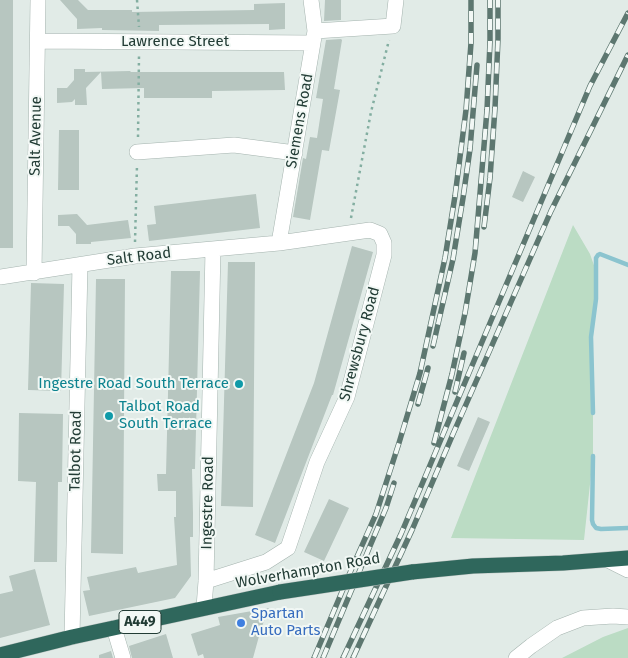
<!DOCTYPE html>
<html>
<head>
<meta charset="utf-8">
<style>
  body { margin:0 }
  canvas { display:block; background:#e1ebe7 }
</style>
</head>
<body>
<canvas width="628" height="658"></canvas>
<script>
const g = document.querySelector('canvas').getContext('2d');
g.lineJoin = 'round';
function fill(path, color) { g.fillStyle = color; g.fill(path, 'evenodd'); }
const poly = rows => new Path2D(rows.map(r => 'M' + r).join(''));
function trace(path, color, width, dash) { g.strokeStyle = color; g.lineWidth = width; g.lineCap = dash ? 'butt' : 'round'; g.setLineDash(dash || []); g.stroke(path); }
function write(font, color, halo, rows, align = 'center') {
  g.font = font + ' "Fira Sans",sans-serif'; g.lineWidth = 4; g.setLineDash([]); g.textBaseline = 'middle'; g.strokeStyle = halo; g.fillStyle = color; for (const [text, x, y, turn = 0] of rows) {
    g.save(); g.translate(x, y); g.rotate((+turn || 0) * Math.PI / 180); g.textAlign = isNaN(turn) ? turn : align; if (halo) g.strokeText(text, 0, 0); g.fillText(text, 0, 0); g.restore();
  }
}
fill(poly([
  [573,225,590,254,596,271,596,299,591,337,593,386,593,456,584,540,451,538],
  [628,628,628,658,562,658,603,637]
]), '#bbdcc4');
trace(poly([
  [593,413,591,337,596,299,596,258,598,255,600,254,628,265],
  [593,456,592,520,593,524,596,528,601,529,628,528]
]), '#8bc4cf', 4.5);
fill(poly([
  [0,0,13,0,13,248,0,248],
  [60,0,78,0,88,10,132,10,132,12,254,10,254,4,285,3,285,29,269,30,269,24,159,25,159,31,102,30,102,28,77,29,77,19],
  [325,0,341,0,341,20,324,21],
  [341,39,342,40,334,89,340,90,329,151,322,150,310,220,293,217,303,158,306,159,310,137,317,138,323,99,316,98,326,40],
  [74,69,85,69,85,72,130,71,131,72,284,72,285,90,212,91,212,98,144,98,144,88,102,89,101,72,86,88,87,105,75,105,75,99,72,102,57,103,57,88,67,88,74,80],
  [59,130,79,130,79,190,58,190],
  [523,171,535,177,523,202,512,197],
  [256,194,260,228,149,241,147,225,156,224,154,206],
  [77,214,87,225,128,220,131,238,91,242,91,244,76,244,76,234,69,226,58,226,58,215],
  [352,246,373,252,333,395,332,395,275,543,255,535,314,383],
  [228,262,255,262,253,507,221,506],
  [171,271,200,271,195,469,192,469,193,514,193,537,190,537,191,576,175,598,89,616,83,591,90,590,87,577,136,567,138,573,177,565,174,517,176,517,176,491,158,491,157,474,166,474],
  [96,279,125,279,123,554,91,553],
  [31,283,64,284,61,391,28,390],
  [19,413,63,414,62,482,58,482,57,562,34,562,36,482,18,481],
  [478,417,490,422,469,471,457,466],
  [329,499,349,508,324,561,304,552],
  [35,569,50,625,0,638,0,594,13,591,9,576],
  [269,608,261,629,253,658,204,658,203,654,198,656,191,634,220,625,218,617],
  [166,634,173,658,132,658,129,646],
  [111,651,113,658,99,658,99,655]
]), '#b7c6c0');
const minor = poly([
  [315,31,393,26,396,0],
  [38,41,313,43],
  [137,152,234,145,295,153],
  [279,243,315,31,311,0],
  [34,273,38,0],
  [0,277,135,256,279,243,370,230,380,234,384,243,384,255,347,397,317,462,288,548,266,562,206,581],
  [608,560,628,570],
  [204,607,206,581,213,249],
  [114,628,123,658],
  [72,637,80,265],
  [516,658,531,646,557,628,583,618,613,616,628,617]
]);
const highway = poly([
  [412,572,473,566,563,563,628,558],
  [0,655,72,637,280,592]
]);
trace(minor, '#a4b3ae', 16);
trace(highway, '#c1c8c6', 16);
trace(poly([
  [137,0,139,27],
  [138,137,139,55],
  [351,218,371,112,389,40],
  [135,242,137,165]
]), '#83aea1', 2.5, [2.5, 4]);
trace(minor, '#fff', 15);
trace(highway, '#2f675c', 15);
const rail = poly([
  [484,227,490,178,495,108,498,39,498,0],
  [433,346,453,259,463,198,470,149,477,65],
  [455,392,464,353],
  [418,404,428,368],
  [434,443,452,374,465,313,475,253,487,110,490,42,490,0],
  [314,658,352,568,376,514,399,443,420,373,445,258,455,196,466,110,471,43,471,0],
  [323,658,386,508,394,483],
  [343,658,401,534,590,86,628,13],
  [353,658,412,530,453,434,551,211,628,55]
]);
trace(rail, '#5d7770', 5.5);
trace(rail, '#f2f8f5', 4, [11]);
const highwayBridge = poly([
  [280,592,412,572]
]);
trace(highwayBridge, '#c1c8c6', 16, []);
trace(highwayBridge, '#2f675c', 15);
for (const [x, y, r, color] of [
  [239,384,5,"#0f9aa8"],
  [109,416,5,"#0f9aa8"],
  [241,623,5,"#3f7fe0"]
]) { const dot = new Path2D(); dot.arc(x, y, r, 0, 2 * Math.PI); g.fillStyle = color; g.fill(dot); trace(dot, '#f2f8f5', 2); }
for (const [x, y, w] of [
  [140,622,42]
]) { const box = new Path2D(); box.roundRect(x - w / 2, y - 11.5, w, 23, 4); g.fillStyle = '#f2f8f5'; g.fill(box); trace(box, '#223c35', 1); }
write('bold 14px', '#223c35', null, [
  ["A449",140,622]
]);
write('15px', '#223c35', '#f2f8f5', [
  ["Lawrence Street",175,42],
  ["Siemens Road",300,121,-80],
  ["Salt Avenue",36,136,-89],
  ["Salt Road",139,257,-7],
  ["Shrewsbury Road",360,344,-75],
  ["Talbot Road",76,451,-89],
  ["Ingestre Road",208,503,-89],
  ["Wolverhampton Road",308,571,-10]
]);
write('15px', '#0d838f', '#f2f8f5', [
  ["Ingestre Road South Terrace",229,384],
  ["Talbot Road",119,407,"left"],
  ["South Terrace",119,424,"left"]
], 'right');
write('15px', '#366cbe', '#f2f8f5', [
  ["Spartan",251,614],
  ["Auto Parts",251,631]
], 'left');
</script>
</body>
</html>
